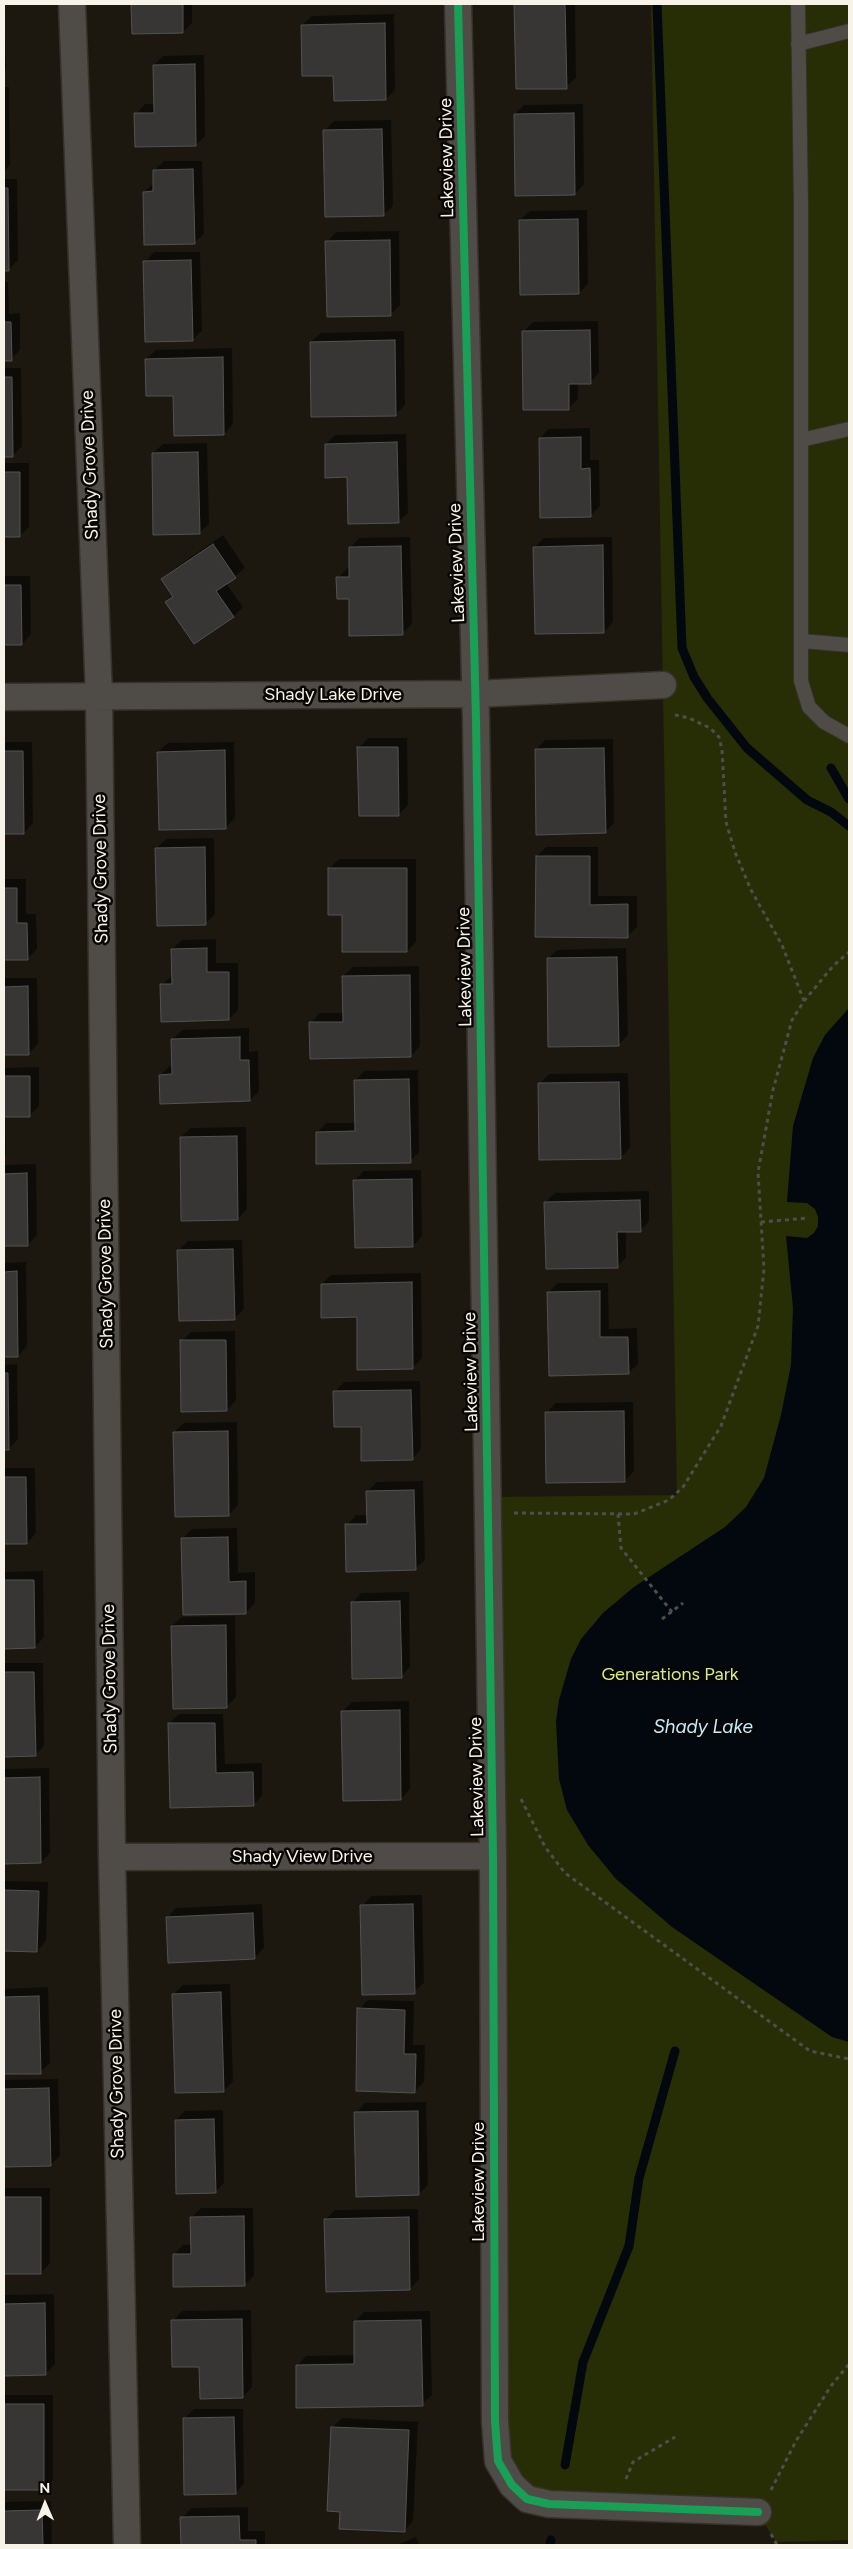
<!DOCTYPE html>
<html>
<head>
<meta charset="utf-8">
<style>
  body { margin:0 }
  #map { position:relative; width:853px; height:2549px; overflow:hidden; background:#1c180f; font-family:Figtree,sans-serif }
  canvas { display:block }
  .frame { position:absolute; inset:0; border:5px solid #f8f3e8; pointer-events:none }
  .north { position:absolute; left:20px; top:2479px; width:50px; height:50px; -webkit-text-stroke:4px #080602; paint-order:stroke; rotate:359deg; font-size:14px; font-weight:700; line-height:20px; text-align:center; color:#f8f3e8 }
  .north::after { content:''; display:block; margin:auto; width:18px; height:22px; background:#f8f3e8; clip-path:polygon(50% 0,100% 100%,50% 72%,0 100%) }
</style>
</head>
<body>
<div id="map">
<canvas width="853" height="2549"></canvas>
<div class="frame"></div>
<div class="north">N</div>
</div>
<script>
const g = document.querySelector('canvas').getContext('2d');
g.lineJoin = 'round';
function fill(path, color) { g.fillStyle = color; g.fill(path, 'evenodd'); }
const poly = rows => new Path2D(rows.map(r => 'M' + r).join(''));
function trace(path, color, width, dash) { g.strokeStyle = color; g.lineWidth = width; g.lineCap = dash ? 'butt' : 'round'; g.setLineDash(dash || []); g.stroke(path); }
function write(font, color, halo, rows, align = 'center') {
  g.font = font + ' Figtree,sans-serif'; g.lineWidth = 5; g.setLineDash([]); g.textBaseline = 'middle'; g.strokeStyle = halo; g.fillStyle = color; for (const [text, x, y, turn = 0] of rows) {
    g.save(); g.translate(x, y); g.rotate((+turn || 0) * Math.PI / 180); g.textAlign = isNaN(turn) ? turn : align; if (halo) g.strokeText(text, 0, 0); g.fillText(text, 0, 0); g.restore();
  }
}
fill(poly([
  [651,4,849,4,849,2540,776,2542,757,2512,549,2504,498,2461,488,1497,677,1495]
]), '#272d05');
fill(poly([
  [849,1008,849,2042,832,2037,672,1927,616,1879,588,1845,567,1810,559,1779,556,1721,559,1700,571,1659,581,1639,603,1613,634,1587,725,1527,746,1507,764,1478,781,1415,791,1365,793,1308,786,1236,807,1238,814,1233,818,1226,818,1217,815,1209,807,1203,787,1202,793,1126,813,1058,825,1035]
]), '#03070e');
fill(poly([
  [4,4,6,69,4,72],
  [133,4,192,4,192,23,183,32,133,33],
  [516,4,575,4,576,78,566,87],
  [394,14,395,90,386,99,334,74,302,25,312,16],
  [204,55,205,136,196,145,136,114,145,104,155,104,154,65,163,56],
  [4,87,9,87,10,165,4,171],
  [583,104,584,184,575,194,515,114,524,105],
  [391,120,393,206,383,215,325,131,334,121],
  [164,161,202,161,204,234,194,243,144,192,154,183,154,171],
  [4,179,17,179,18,260,9,269,4,270],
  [587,210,588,284,579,293,520,220,530,211],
  [399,231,400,305,391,314,327,242,336,232],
  [154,252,200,252,202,331,192,340,145,262],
  [4,282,8,282,9,314,20,313,20,350,11,359,4,360],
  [598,321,599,373,590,382,578,383,578,399,569,408,523,332,533,322],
  [404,331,405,405,395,415,311,342,321,333],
  [232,348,233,424,224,434,174,394,146,359,156,350],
  [4,368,21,368,22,446,13,456,4,456],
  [590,428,590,460,599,460,600,506,590,516,540,438,549,429],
  [406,434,408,513,398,522,326,444,335,435],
  [207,443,209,524,199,533,153,453,163,444],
  [4,463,29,463,29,527,19,536,4,536],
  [223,535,245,568,226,583,243,607,234,616,194,643,167,602,174,595,163,579,172,570],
  [410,537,412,624,402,633,350,598,338,578,347,568,350,568,350,548,359,538],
  [612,537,613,622,604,632,535,547,544,538],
  [4,576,30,576,31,634,22,644,4,644],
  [368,738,407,738,408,805,399,814,359,748],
  [613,739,614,823,605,832,536,750,545,740],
  [4,742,32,742,33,823,24,833,4,833],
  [234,742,235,818,226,827,158,752,168,743],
  [214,838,215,914,206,923,157,848,166,839],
  [546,847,598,847,598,896,637,896,637,927,627,936,537,936,537,856],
  [339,859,416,859,416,942,407,951,343,914,329,869],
  [4,879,26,879,26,914,36,914,37,949,27,959,4,959],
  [216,939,216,963,238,963,238,1010,229,1019,161,985,173,975,172,949,182,940],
  [626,948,628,1035,618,1045,548,959,557,950],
  [419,966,420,1046,411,1056,311,1023,320,1013,344,1013,343,976,353,967],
  [4,978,37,978,38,1044,29,1053,4,1054],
  [249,1028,249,1052,258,1051,259,1091,250,1100,160,1075,170,1066,173,1066,172,1040,182,1030],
  [39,1067,39,1106,30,1115,5,1116,6,1154,4,1155,4,1068],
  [418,1070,419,1152,410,1161,317,1133,326,1123,356,1123,355,1081,364,1071],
  [628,1073,630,1148,620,1158,539,1084,549,1074],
  [246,1127,247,1209,238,1219,181,1137,191,1128],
  [36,1164,37,1235,28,1245,4,1245,4,1165],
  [421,1170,422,1236,413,1246,355,1180,364,1171],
  [649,1191,649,1221,640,1231,626,1231,626,1257,617,1267,546,1202,555,1193],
  [242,1240,244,1309,234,1319,179,1250,188,1241],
  [26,1262,27,1346,18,1356,4,1356,4,1263],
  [421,1273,422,1358,413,1367,322,1284,331,1275],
  [558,1283,608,1283,609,1329,637,1328,638,1364,628,1373,548,1293],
  [235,1331,236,1400,227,1410,182,1341,191,1332],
  [17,1364,18,1439,9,1449,4,1449,4,1365],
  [420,1381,421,1449,412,1459,335,1392,344,1382],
  [633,1402,634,1471,625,1481,546,1413,556,1403],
  [237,1422,238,1505,229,1515,174,1432,184,1423],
  [4,1468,35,1468,36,1533,27,1543,4,1543],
  [423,1481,425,1560,415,1569,347,1525,356,1515,368,1515,367,1492,377,1482],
  [237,1528,238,1573,255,1572,255,1603,246,1612,183,1538,192,1529],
  [43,1571,44,1637,35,1647,4,1647,4,1572],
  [409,1592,410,1667,401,1677,352,1603,361,1593],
  [235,1616,236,1697,227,1706,172,1626,182,1617],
  [4,1663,43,1663,44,1746,35,1755,4,1756],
  [409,1701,410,1789,401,1799,342,1712,352,1702],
  [179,1714,223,1714,225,1764,262,1763,262,1796,253,1805,171,1806,169,1724],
  [49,1768,50,1853,41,1862,4,1863,4,1769],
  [4,1881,48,1882,46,1941,37,1951,4,1950],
  [422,1895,424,1983,414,1992,362,1906,371,1896],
  [262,1904,264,1948,255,1957,167,1918,176,1908],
  [230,1984,233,2081,224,2091,174,1994,183,1985],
  [48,1987,50,2063,40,2072,4,2073,4,1989],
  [368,2000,414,2001,413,2045,425,2045,424,2082,415,2091,359,2009],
  [58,2079,60,2156,50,2165,4,2121,4,2080],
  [426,2102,428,2185,419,2194,356,2113,365,2103],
  [223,2110,224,2183,215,2192,176,2120,185,2111],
  [4,2188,50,2188,50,2263,41,2273,4,2273],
  [201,2208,253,2208,254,2275,245,2285,174,2255,183,2245,192,2245,191,2218],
  [418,2209,419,2279,410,2289,325,2220,335,2210],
  [54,2294,55,2364,45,2374,4,2374,4,2295],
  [251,2310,252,2387,243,2397,200,2366,173,2321,182,2311],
  [430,2311,432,2395,422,2404,297,2366,306,2356,356,2355,355,2322,364,2312],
  [4,2395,53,2395,53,2480,44,2489,4,2489],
  [194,2409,243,2409,244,2484,235,2493,184,2419],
  [342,2418,418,2422,413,2521,404,2531,342,2511,332,2428],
  [51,2501,52,2545,4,2545,4,2502],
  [248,2507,248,2531,265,2531,265,2545,182,2545,182,2518,191,2508],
  [416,2537,419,2545,397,2545]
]), '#0007');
trace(poly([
  [657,4,682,648,694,677,708,699,747,748,807,800,831,812,849,826],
  [831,768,849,799],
  [565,2465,583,2362,629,2246,639,2178,675,2051],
  [550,2545,551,2540]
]), '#03070e', 9);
const building = poly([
  [131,4,183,4,183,33,132,34,131,4],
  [514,4,565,4,567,89,516,89,514,4],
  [385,23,386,100,334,101,333,76,302,76,301,25,385,23],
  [195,64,196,146,135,147,134,113,154,113,153,65,195,64],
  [574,113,575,195,515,196,514,114,574,113],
  [382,129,384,216,325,217,323,130,382,129],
  [193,169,195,244,144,245,143,192,153,191,153,170,193,169],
  [4,188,8,188,9,271,4,271,4,188],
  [578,219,579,294,520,295,519,220,578,219],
  [390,240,391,316,327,317,325,241,390,240],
  [191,260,193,341,145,342,143,261,191,260],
  [4,322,11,322,12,361,4,361,4,322],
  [590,330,591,384,569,384,569,410,523,410,522,331,590,330],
  [395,340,396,416,311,417,310,342,395,340],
  [223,357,224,435,174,436,173,396,146,396,145,359,223,357],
  [4,377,12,377,13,457,4,457,4,377],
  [581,437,581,469,590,468,591,517,540,518,539,438,581,437],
  [397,442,399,523,348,524,347,477,325,478,325,444,397,442],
  [198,452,200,534,153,535,152,453,198,452],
  [4,472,20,472,20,537,4,537,4,472],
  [213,544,236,578,216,591,234,617,194,644,165,602,173,597,161,579,213,544],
  [603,545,604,633,535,634,533,547,603,545],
  [401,546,403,635,349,636,349,599,337,599,336,577,349,577,349,547,401,546],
  [4,585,21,585,22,645,4,645,4,585],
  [357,747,398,747,399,816,359,816,357,747],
  [604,748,606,833,536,835,535,749,604,748],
  [225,750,226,829,159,830,157,752,225,750],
  [4,751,23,751,24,834,4,834,4,751],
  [205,847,206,925,157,926,155,848,205,847],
  [536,856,590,856,590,905,628,904,628,938,535,937,536,856],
  [328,868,407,868,407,952,342,952,342,915,328,915,328,868],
  [4,888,17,888,17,923,27,923,28,960,4,960,4,888],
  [207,948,207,972,229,972,229,1020,161,1022,160,984,172,984,171,949,207,948],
  [617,957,619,1046,548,1047,547,958,617,957],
  [410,975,411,1057,310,1059,309,1022,343,1022,342,976,410,975],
  [28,986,29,1055,4,1055,4,987,28,986],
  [240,1037,240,1060,249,1060,250,1101,160,1104,159,1075,172,1074,171,1039,240,1037],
  [4,1076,30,1076,30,1117,4,1117,4,1076],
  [409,1079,411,1163,316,1164,316,1132,355,1131,354,1080,409,1079],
  [619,1082,621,1159,539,1160,538,1083,619,1082],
  [237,1136,238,1220,181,1221,180,1137,237,1136],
  [27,1173,28,1246,4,1246,4,1174,27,1173],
  [412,1179,413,1247,355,1248,353,1180,412,1179],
  [640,1200,641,1232,617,1232,618,1268,546,1269,544,1202,640,1200],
  [233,1249,235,1320,179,1321,177,1250,233,1249],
  [17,1271,18,1357,4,1357,4,1272,17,1271],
  [412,1282,413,1369,357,1370,357,1317,321,1318,321,1284,412,1282],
  [600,1291,600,1337,628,1337,629,1374,549,1376,547,1292,600,1291],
  [180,1340,226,1340,227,1411,181,1412,180,1340],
  [4,1373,8,1373,9,1450,4,1450,4,1373],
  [411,1390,413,1460,361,1461,361,1427,334,1427,333,1391,411,1390],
  [624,1411,625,1482,546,1483,545,1412,624,1411],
  [228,1431,229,1516,175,1517,173,1432,228,1431],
  [4,1477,26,1477,27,1544,4,1544,4,1477],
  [414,1490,416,1570,346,1572,345,1524,367,1524,366,1491,414,1490],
  [228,1537,229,1582,246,1581,246,1614,183,1615,181,1538,228,1537],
  [4,1580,34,1580,35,1648,4,1649,4,1580],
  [400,1601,402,1678,352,1679,351,1602,400,1601],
  [226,1625,227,1708,173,1709,171,1626,226,1625],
  [4,1672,34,1672,36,1756,4,1757,4,1672],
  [400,1710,401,1800,343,1801,341,1711,400,1710],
  [168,1723,215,1723,216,1773,253,1772,254,1806,170,1808,168,1723],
  [40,1777,41,1863,4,1864,4,1778,40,1777],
  [4,1890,39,1891,37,1952,4,1951,4,1890],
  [413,1904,415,1994,362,1995,360,1905,413,1904],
  [253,1913,255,1959,168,1963,166,1917,253,1913],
  [221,1992,224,2092,175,2093,172,1994,221,1992],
  [39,1996,41,2074,4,2074,4,1997,39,1996],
  [357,2008,405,2010,404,2054,416,2054,415,2093,356,2091,357,2008],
  [49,2088,51,2166,4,2167,4,2089,49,2088],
  [418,2111,419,2195,356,2197,354,2112,418,2111],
  [214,2119,216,2193,176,2194,175,2120,214,2119],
  [4,2197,41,2197,41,2274,4,2274,4,2197],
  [244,2216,245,2286,173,2287,173,2254,191,2254,190,2217,244,2216],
  [409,2217,410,2290,326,2292,324,2219,409,2217],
  [45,2303,46,2375,4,2376,4,2304,45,2303],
  [242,2319,243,2398,200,2399,199,2367,172,2367,171,2320,242,2319],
  [421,2320,423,2406,296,2408,296,2365,354,2364,354,2321,421,2320],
  [4,2404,44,2404,44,2490,4,2490,4,2404],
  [234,2417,236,2494,184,2495,183,2418,234,2417],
  [331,2427,409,2430,405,2532,339,2529,340,2512,327,2511,331,2427],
  [42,2510,43,2545,4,2545,4,2511,42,2510],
  [239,2516,240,2540,256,2540,256,2545,181,2545,180,2517,239,2516]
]);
fill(building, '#383635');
trace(building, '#545252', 1);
const lane = poly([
  [798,4,801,206,801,681,809,707,824,722,849,736],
  [798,44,849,31],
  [801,440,849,429],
  [802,641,849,645]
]);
const street = poly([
  [72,4,99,696,112,1857,127,2545],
  [458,4,476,720,493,1856,495,2421,498,2461,512,2485,527,2499,549,2504,758,2512],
  [4,697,476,694,663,685],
  [112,1857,493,1856]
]);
trace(lane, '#36312a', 16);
trace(street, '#36312a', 29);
trace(poly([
  [804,1001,833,966,849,952],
  [761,1222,809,1218],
  [514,1513,634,1514,669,1500,683,1487,721,1426,758,1326,764,1269,758,1172,773,1090,792,1020,804,1001,782,945,751,890,735,852,726,822,722,750,719,737,710,728,689,718,671,714],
  [618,1514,621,1548,672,1612],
  [662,1619,683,1603],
  [521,1799,545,1847,565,1873,810,2051,849,2059],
  [626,2479,633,2462,675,2437],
  [771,2490,796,2441,831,2386,849,2364],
  [771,2534,777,2545]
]), '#504e4a', 3, [4, 4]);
trace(lane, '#4f4c47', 14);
trace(street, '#4f4c47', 26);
trace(poly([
  [458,4,476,720,493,1856,495,2421,498,2461,512,2485,527,2499,549,2504,758,2512]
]), '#1a9f57', 8);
write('18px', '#f8f3e8', '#080602', [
  ["Lakeview Drive",447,158,-91],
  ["Shady Grove Drive",90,465,-92],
  ["Lakeview Drive",457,563,-92],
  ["Shady Lake Drive",333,695],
  ["Shady Grove Drive",101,869,-91],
  ["Lakeview Drive",465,967,-91],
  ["Shady Grove Drive",106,1274,-91],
  ["Lakeview Drive",471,1372,-91],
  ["Shady Grove Drive",110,1679,-91],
  ["Lakeview Drive",477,1777,-91],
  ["Shady View Drive",302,1857],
  ["Shady Grove Drive",117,2084,-91],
  ["Lakeview Drive",479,2182,-90]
]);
write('18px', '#d8eb8b', '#080602', [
  ["Generations Park",670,1675]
]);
write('italic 19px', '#c4ebff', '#080602', [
  ["Shady Lake",703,1727]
]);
</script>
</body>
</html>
